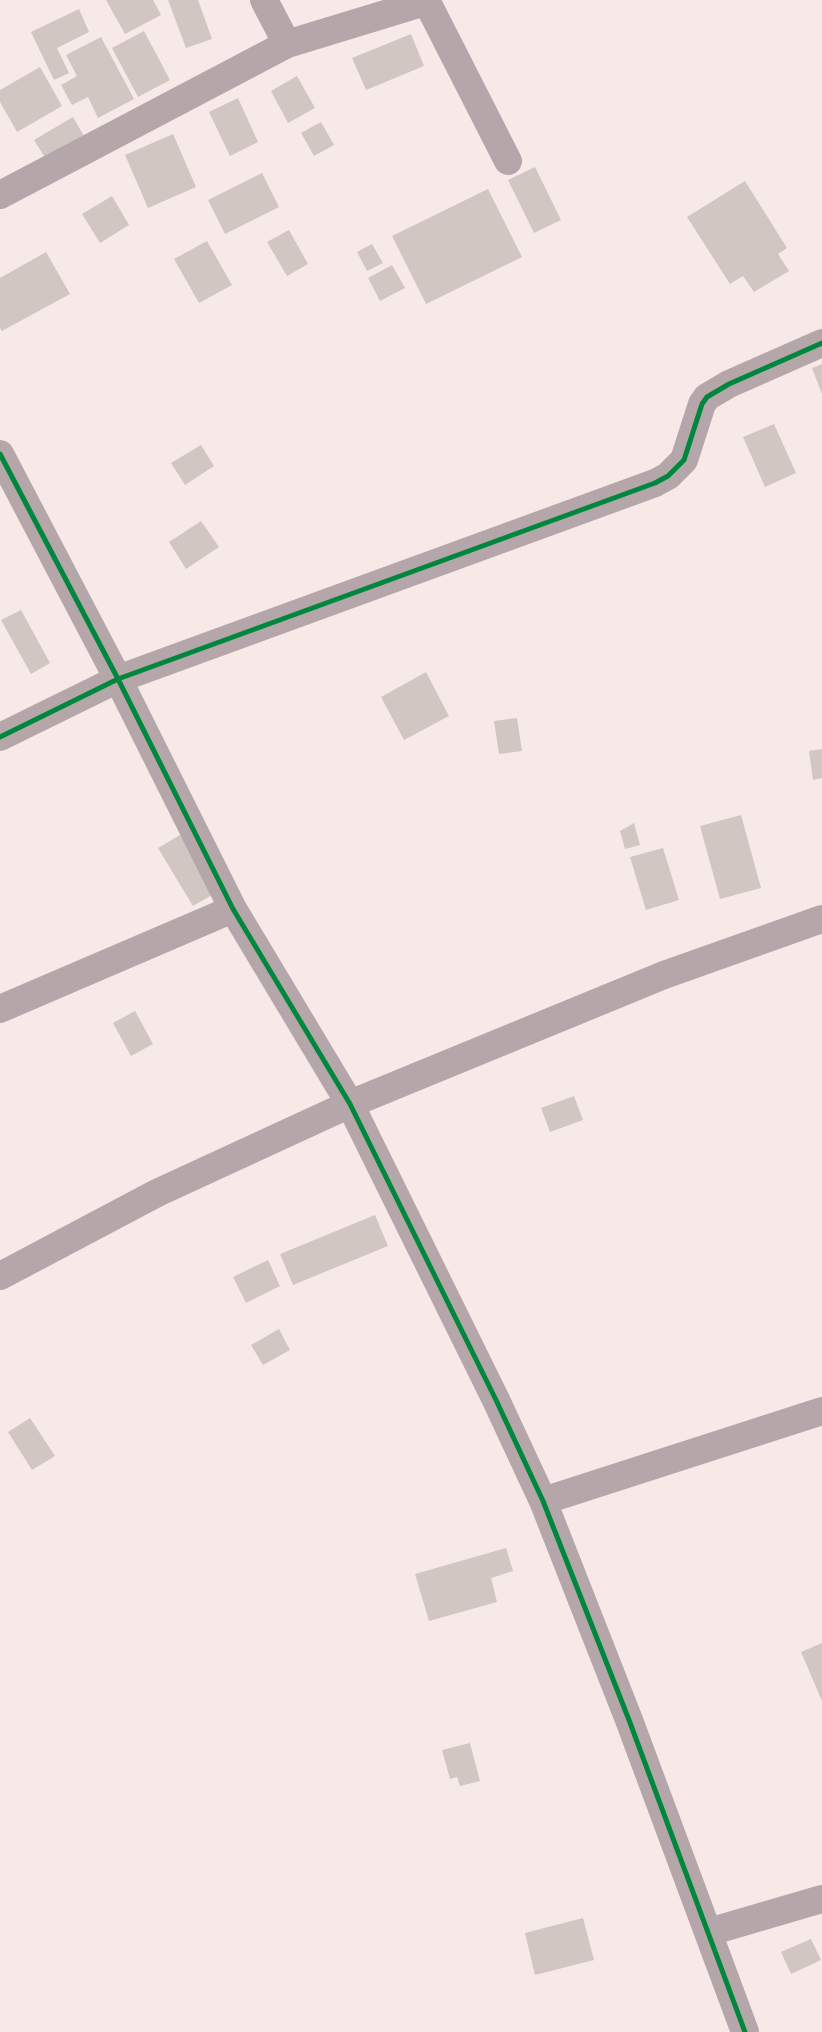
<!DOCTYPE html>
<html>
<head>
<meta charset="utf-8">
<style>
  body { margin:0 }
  canvas { display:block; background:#f6e9e8 }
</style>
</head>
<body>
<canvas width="822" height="2032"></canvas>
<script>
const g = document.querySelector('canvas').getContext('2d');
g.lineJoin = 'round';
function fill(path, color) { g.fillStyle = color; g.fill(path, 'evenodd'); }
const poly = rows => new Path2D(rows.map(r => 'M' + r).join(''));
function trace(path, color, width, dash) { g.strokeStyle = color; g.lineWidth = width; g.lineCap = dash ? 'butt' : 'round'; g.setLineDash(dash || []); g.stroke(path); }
fill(poly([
  [106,0,153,0,161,15,125,34],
  [168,0,198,0,212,39,186,48],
  [79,9,89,32,57,48,69,73,54,80,31,32],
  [144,31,170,80,138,97,112,48],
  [411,34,424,66,366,90,352,58],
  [101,37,134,99,98,118,88,97,72,105,61,85,77,76,66,55],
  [40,67,62,106,17,132,0,102,0,90],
  [297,76,315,108,288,123,271,91],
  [238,98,258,142,230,156,209,112],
  [73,117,92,150,54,172,34,140],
  [321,122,334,145,314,156,301,133],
  [173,134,196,187,148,208,125,155],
  [535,167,561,220,534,233,508,180],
  [262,173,279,207,225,234,208,200],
  [745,181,787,248,778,254,789,271,754,292,743,276,730,284,687,217],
  [488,189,522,257,426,304,392,236],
  [112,196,129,225,100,243,82,214],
  [289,230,308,264,287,276,267,242],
  [207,241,232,285,199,303,174,259],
  [372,244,383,263,367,271,357,252],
  [46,252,70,294,2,331,0,328,0,278],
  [392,265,405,288,380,301,368,278],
  [822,364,822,394,812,368],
  [774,424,796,473,765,487,743,437],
  [201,445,214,466,185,485,171,463],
  [201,521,219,547,186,569,169,542],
  [21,610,50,663,31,674,1,620],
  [426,672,449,716,404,740,381,697],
  [517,718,522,751,499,754,494,721],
  [822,749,822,778,813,780,809,751],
  [741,815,761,888,720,899,700,826],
  [634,823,640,845,625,849,620,831],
  [190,829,224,888,193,906,158,848],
  [663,848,679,900,646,910,630,857],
  [135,1011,153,1044,131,1056,113,1023],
  [574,1096,583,1120,550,1132,541,1108],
  [375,1215,388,1246,293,1285,280,1254],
  [268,1260,280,1286,246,1303,233,1277],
  [279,1329,290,1350,263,1365,251,1345],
  [30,1418,55,1456,32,1470,8,1432],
  [506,1548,513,1571,491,1578,497,1602,429,1621,415,1574],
  [822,1643,822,1701,801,1652],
  [470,1743,480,1781,460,1786,457,1777,450,1779,442,1750],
  [583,1918,594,1960,535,1975,525,1933],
  [811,1939,821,1960,791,1974,781,1952]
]), '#d2c6c3');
trace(poly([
  [287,44,418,4,429,6,508,161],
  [0,195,287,44,264,0],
  [0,454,118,679,233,909,350,1104,496,1400,543,1501,629,1720,745,2032],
  [0,737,118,679,655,483,668,476,684,460,702,404,707,397,729,384,822,343],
  [0,1009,233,909],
  [0,1276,157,1193,350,1104,664,975,822,919],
  [543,1501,822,1411],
  [709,1932,822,1899]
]), '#b5a7a9', 28);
trace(poly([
  [0,454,118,679,233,909,350,1104,496,1400,543,1501,629,1720,745,2032],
  [0,737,118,679,655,483,668,476,684,460,702,404,707,397,729,384,822,343]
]), '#00873e', 5);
</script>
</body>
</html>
